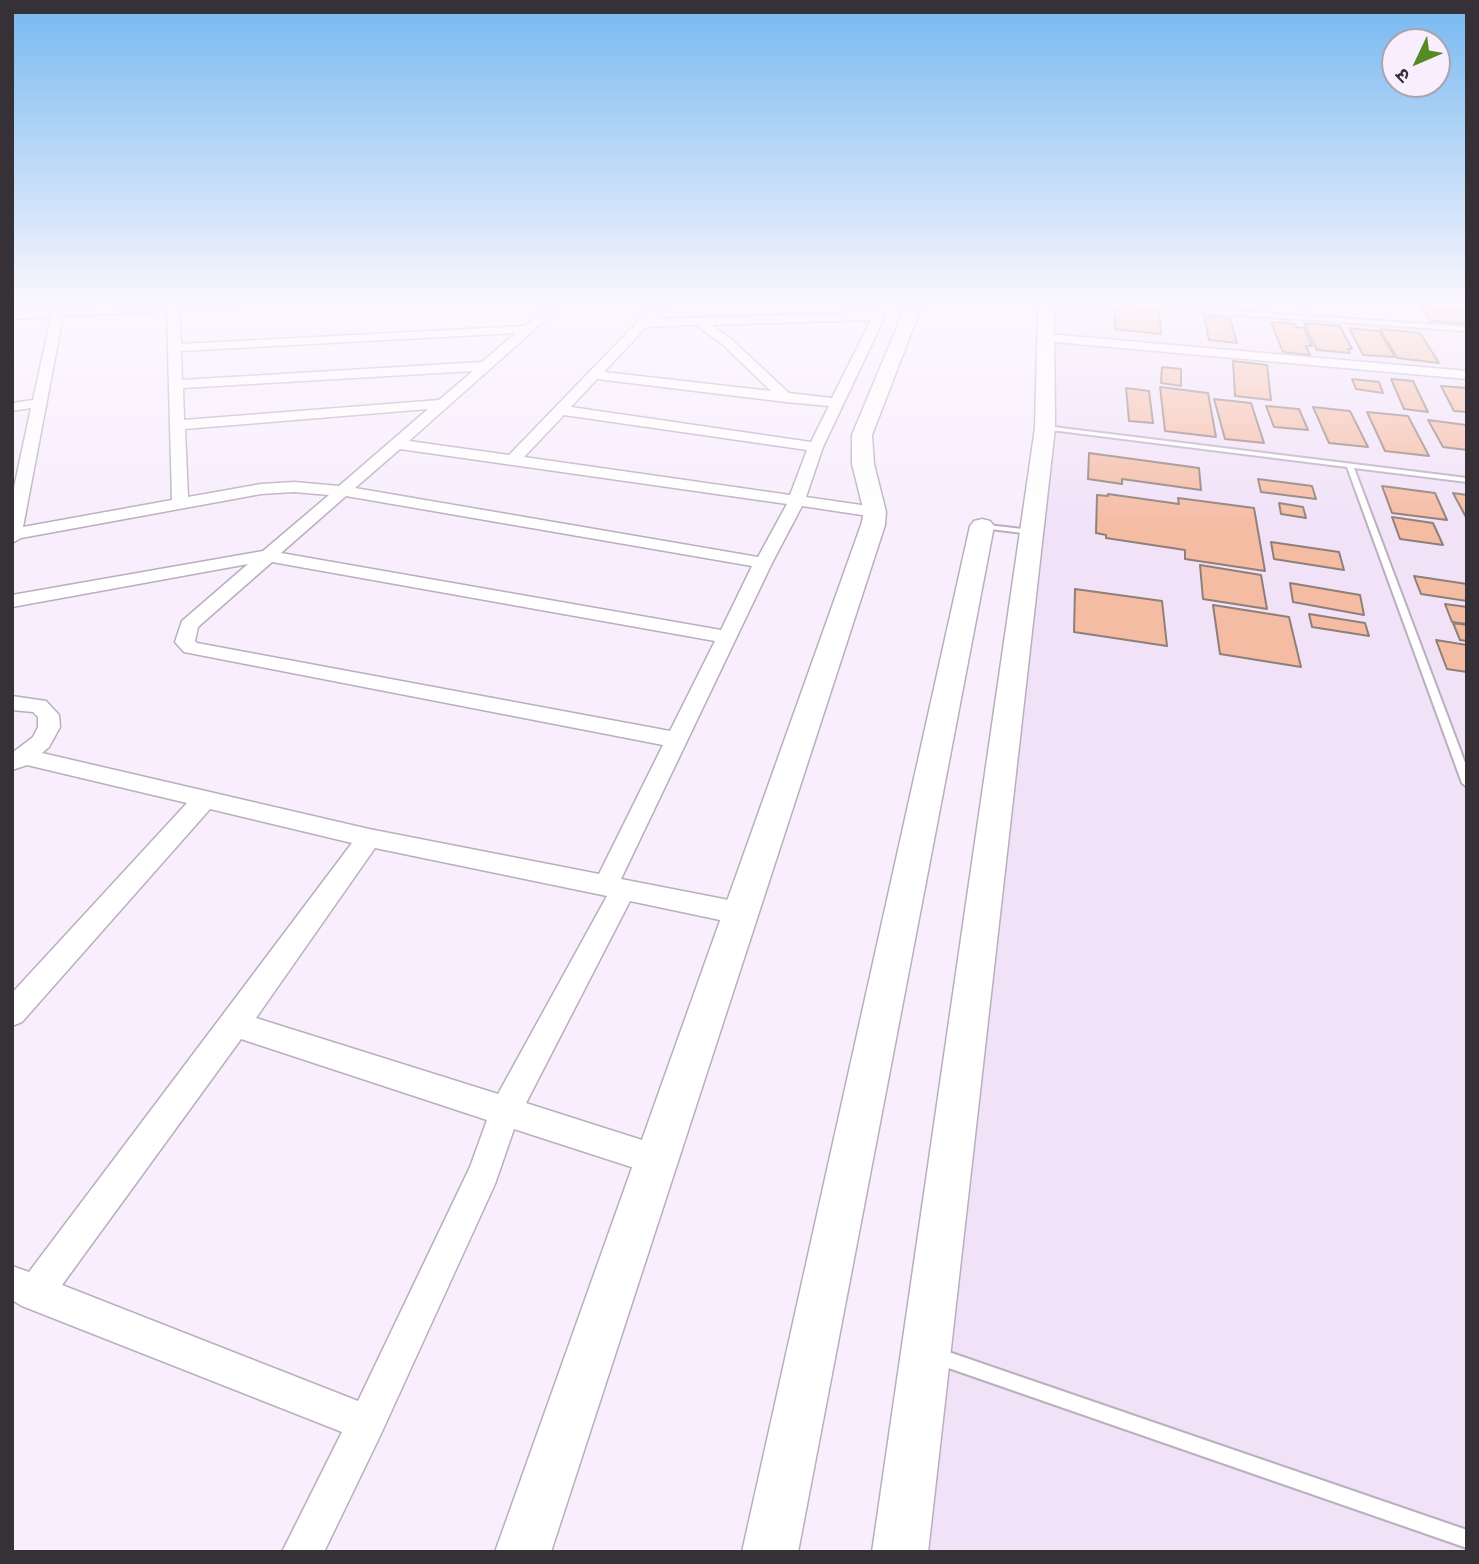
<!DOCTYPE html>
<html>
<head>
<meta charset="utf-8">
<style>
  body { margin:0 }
  #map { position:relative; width:1479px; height:1564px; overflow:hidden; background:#f8eefd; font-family:"IBM Plex Serif","Noto Sans Devanagari",serif }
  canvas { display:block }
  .frame { position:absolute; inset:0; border:14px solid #353136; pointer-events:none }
  .north { position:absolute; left:1381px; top:28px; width:70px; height:70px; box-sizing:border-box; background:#f8eefd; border:2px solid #aaa2ad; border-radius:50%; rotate:226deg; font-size:19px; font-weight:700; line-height:28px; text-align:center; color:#353136 }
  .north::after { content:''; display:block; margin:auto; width:24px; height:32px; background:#558b23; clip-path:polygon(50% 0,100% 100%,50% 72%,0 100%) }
</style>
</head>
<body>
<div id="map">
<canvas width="1479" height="1564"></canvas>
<div class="frame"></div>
<div class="north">उ</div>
</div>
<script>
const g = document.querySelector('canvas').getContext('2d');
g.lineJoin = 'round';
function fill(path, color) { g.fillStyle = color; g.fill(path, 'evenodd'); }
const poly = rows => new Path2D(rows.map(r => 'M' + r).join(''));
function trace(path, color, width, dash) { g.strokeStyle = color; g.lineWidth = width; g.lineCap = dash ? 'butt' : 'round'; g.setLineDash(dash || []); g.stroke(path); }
fill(poly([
  [1059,305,1142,305,1467,333,1467,1552,918,1552,1050,433]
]), '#f1e2f8');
const building = poly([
  [1115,307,1159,311,1161,334,1115,329,1115,307],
  [1420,307,1467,311,1467,324,1431,321,1420,307],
  [1204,316,1230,318,1237,343,1209,340,1204,316],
  [1271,322,1295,324,1296,327,1304,328,1312,346,1306,346,1310,355,1283,352,1271,322],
  [1304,323,1340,326,1352,349,1348,349,1350,353,1317,350,1304,323],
  [1349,328,1379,331,1395,357,1363,355,1349,328],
  [1380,329,1420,333,1439,363,1397,358,1380,329],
  [1233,361,1267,365,1271,400,1235,396,1233,361],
  [1162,367,1181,369,1181,386,1161,383,1162,367],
  [1352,379,1379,382,1383,393,1356,389,1352,379],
  [1391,379,1413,381,1428,412,1404,409,1391,379],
  [1441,386,1467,388,1467,412,1454,411,1441,386],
  [1160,387,1208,393,1216,437,1165,431,1160,387],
  [1126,388,1149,391,1153,423,1129,421,1126,388],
  [1214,399,1251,403,1264,443,1225,439,1214,399],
  [1266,406,1299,409,1308,430,1274,427,1266,406],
  [1313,407,1350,411,1368,447,1329,443,1313,407],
  [1367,412,1408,416,1429,456,1385,451,1367,412],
  [1428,420,1466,425,1467,450,1443,447,1428,420],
  [1089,453,1199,468,1201,490,1122,479,1122,484,1088,479,1089,453],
  [1258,479,1312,486,1316,499,1261,492,1258,479],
  [1382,486,1435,493,1447,520,1392,513,1382,486],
  [1453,493,1467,495,1467,519,1453,493],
  [1108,494,1179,504,1178,498,1254,508,1265,571,1185,559,1185,550,1106,538,1106,535,1096,533,1097,495,1108,496,1108,494],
  [1279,503,1303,507,1306,518,1281,514,1279,503],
  [1392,517,1433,523,1443,545,1400,539,1392,517],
  [1271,542,1339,552,1344,570,1274,559,1271,542],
  [1200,565,1261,575,1267,609,1203,599,1200,565],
  [1414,576,1467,584,1467,601,1421,594,1414,576],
  [1290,583,1360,595,1364,615,1293,602,1290,583],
  [1075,589,1162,601,1167,646,1074,632,1075,589],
  [1445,604,1467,607,1467,624,1452,622,1445,604],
  [1213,605,1289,617,1301,667,1220,654,1213,605],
  [1309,614,1365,623,1369,636,1312,627,1309,614],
  [1453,623,1467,625,1467,641,1460,640,1453,623],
  [1436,640,1467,645,1467,672,1447,669,1436,640]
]);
fill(building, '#f5bca4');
trace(building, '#907f78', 2);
const service = poly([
  [1126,305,1151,305,1304,316,1297,305,1303,305,1310,316,1467,327,1467,331,1129,307,1126,305],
  [1045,426,1467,478,1467,482,1354,468,1467,768,1467,787,1462,783,1347,467,1043,429,1042,428,1045,426],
  [979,524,1031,530,1035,532,1031,534,982,528,978,526,979,524],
  [937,1348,1467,1530,1467,1548,937,1364,931,1362,929,1356,931,1350,937,1348]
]);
const minor = poly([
  [155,305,238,305,232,308,179,311,181,344,525,326,549,305,562,305,409,441,509,455,654,305,666,305,653,319,879,312,885,316,823,447,806,497,875,507,883,512,875,517,802,506,772,563,621,879,739,902,748,905,752,913,748,921,739,924,630,901,526,1103,667,1148,672,1159,667,1170,656,1175,514,1129,495,1184,380,1436,324,1552,282,1552,342,1432,22,1306,12,1300,12,1266,29,1272,352,843,210,809,22,1022,12,1026,12,993,187,803,27,765,12,770,12,753,33,737,38,727,38,717,33,712,12,710,12,696,46,701,59,715,60,727,49,747,42,753,369,829,599,874,663,745,184,652,175,642,182,621,248,564,12,607,12,595,263,551,329,495,294,492,261,494,21,538,12,543,12,497,31,408,12,411,12,403,33,400,51,317,12,319,12,311,155,305],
  [167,311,172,500,23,527,63,316,167,311],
  [871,320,832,398,789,393,730,338,711,325,871,320],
  [696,325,722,344,771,391,604,372,646,327,696,325],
  [516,333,482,362,182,380,181,351,516,333],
  [473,371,439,400,184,420,183,388,473,371],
  [597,379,786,402,829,406,811,442,571,407,597,379],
  [428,409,339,486,294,482,261,484,188,497,185,429,428,409],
  [564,415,807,450,790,495,524,457,564,415],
  [400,449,787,504,758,557,355,488,400,449],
  [346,496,752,566,721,630,281,553,346,496],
  [272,562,715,641,670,731,197,643,195,641,198,627,272,562],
  [375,848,607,896,498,1094,256,1018,375,848],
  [241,1039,487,1120,470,1167,358,1401,62,1285,241,1039],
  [1048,334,1467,371,1467,379,1044,341,1044,335,1048,334]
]);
const secondary = poly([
  [906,305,922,305,872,435,874,464,886,512,885,525,551,1552,495,1552,861,525,864,512,852,464,852,435,906,305],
  [1038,305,1054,305,1055,428,928,1552,872,1552,1035,428,1038,305],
  [982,519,990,521,994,526,798,1552,742,1552,970,526,974,521,982,519]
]);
trace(service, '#b9afbe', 4);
trace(minor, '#b9afbe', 3);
trace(secondary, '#b9afbe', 3);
fill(service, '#fff');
fill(minor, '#fff');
fill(secondary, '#fff');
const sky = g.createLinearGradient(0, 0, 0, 524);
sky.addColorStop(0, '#75b8f0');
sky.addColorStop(0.58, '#fcf7fe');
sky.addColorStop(1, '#fcf7fe00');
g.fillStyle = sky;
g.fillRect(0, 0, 1479, 524);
</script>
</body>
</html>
